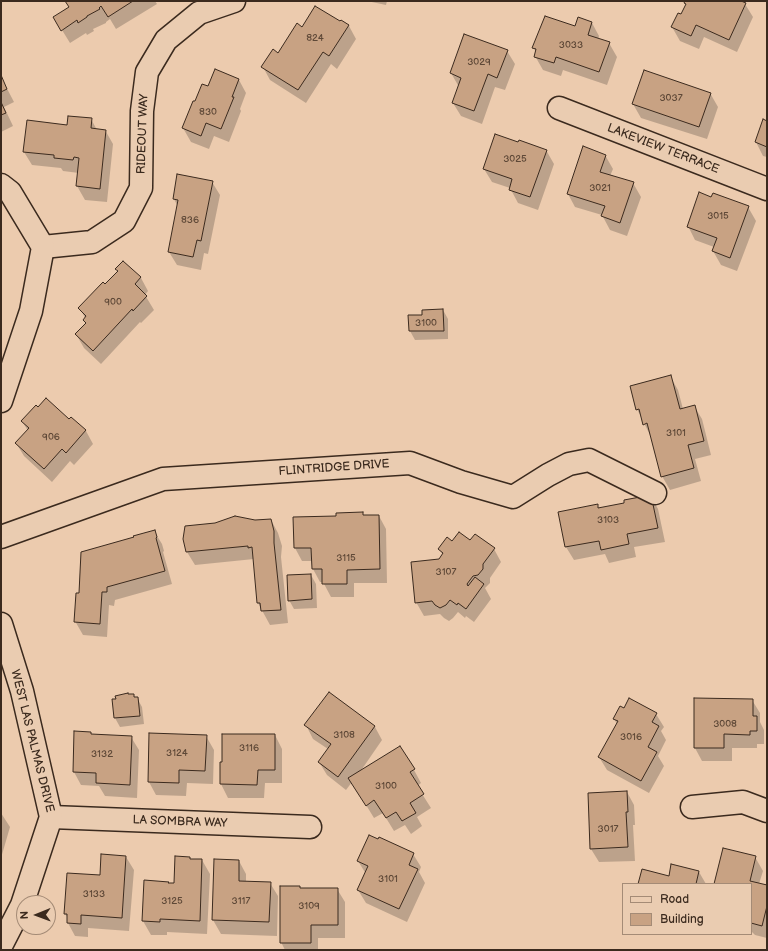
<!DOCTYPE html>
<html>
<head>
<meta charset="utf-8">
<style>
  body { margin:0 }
  #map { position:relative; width:768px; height:951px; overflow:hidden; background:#eccbae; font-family:"Balsamiq Sans",sans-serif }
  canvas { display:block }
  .frame { position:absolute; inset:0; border:2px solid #3b2a1e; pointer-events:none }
  .legend { position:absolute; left:622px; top:883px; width:130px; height:52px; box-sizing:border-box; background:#eaccb1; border:1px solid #a48b76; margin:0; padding:5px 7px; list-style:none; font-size:12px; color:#3b2a1e }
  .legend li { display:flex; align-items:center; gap:8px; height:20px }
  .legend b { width:20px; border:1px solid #a48b76 }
  .north { position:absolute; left:16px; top:895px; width:40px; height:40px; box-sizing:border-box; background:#eaccb1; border:1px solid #a48b76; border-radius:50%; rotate:269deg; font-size:11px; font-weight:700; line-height:16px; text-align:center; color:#3b2a1e }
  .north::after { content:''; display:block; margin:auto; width:14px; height:18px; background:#3b2a1e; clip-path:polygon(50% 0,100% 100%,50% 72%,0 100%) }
</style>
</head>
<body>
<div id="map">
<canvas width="768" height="951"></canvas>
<div class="frame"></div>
<ul class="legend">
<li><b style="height:5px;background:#eaccb1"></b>Road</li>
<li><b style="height:11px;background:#c8a283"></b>Building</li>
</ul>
<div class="north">N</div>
</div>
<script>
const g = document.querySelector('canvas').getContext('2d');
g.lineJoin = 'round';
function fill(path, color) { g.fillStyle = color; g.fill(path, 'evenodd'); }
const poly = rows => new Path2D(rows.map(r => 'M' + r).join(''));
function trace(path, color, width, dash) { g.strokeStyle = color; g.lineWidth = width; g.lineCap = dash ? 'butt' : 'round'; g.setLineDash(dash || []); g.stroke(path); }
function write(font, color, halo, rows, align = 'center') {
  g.font = font + ' "Balsamiq Sans",sans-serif'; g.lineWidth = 3; g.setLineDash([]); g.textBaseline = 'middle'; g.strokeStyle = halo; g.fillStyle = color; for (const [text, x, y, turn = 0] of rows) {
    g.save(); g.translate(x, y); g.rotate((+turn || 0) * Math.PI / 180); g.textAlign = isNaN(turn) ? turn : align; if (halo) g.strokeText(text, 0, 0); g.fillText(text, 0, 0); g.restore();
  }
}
fill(poly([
  [66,1,155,1,157,4,116,29,110,19,106,22,106,23,93,29,94,31,87,35,86,33,70,43,54,17,70,7],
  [367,1,387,1,386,5],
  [686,1,739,1,745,4,753,17,737,52,704,37,699,49,680,41,672,27,681,15,686,5],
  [341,21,349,26,356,39,337,69,331,64,306,103,270,80,263,67,279,54],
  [592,23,599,36,598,40,609,43,617,57,607,85,563,70,561,76,543,70,535,56,536,53,534,48,576,28],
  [465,35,507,51,515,64,505,90,495,87,482,124,461,116,453,103,459,87,451,73],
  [1,77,14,102,4,107,13,126,1,132],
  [239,80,246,93,240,109,241,111,229,142,214,136,209,149,191,142,183,128,195,103,208,88],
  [710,93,718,107,707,139,641,118,633,104],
  [91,119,97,130,105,130,113,144,107,202,85,200,77,186,79,173,63,171,61,168,32,165,24,152,68,126],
  [763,121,767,122,767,157,763,156,756,142],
  [546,150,554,164,538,210,518,203,510,188,492,182,484,169],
  [605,155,613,169,610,176,633,183,641,197,627,236,610,230,602,215,575,207,568,194],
  [178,175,212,182,220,195,208,254,204,253,201,270,177,265,169,252,178,207,174,199],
  [712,198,748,207,756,221,737,271,721,265,713,251,714,247,695,240,688,226],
  [123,262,141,278,148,291,145,295,154,310,141,323,140,322,101,364,84,348,76,334,86,324,84,320,85,318,80,308,105,285,118,272],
  [443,310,448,319,448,339,415,340,410,331],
  [670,376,678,390,683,409,694,406,702,419,711,455,695,459,701,481,670,490,662,476,651,437,637,409],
  [71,418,86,431,93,444,74,465,70,461,52,482,24,456,16,443,28,431,22,421,69,420],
  [651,496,658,509,665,542,634,547,636,557,609,563,605,554,574,560,566,547,560,513,597,506,599,509,625,504],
  [362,513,364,516,379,516,386,529,387,583,354,583,354,597,331,597,323,582,320,582,313,569,312,561,302,561,295,548,337,517],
  [271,520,278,533,282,546,281,557,288,623,270,625,258,603,254,559,195,565,187,552,184,539,215,524],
  [154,531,162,544,164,551,163,552,172,584,115,600,114,606,109,605,107,637,83,635,75,621,80,594,135,538],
  [470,542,494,549,501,562,490,578,490,583,485,588,491,599,474,622,466,616,465,618,458,612,453,618,449,621,444,618,440,614,424,616,416,602,443,555,439,549,452,543],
  [311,575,316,584,317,608,294,609,289,600],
  [329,694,375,727,382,740,360,772,414,770,421,783,417,786,431,808,417,817,422,826,411,834,405,825,394,831,383,813,374,818,352,782,346,790,327,775,319,762,328,749,313,739,306,725],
  [133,695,135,698,137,698,142,707,144,724,120,727,115,718],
  [752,700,760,713,760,722,764,730,764,744,757,744,757,748,732,748,732,761,702,761,695,748],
  [656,714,664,727,661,731,666,740,658,756,664,766,649,793,607,770,599,757,617,724,614,719],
  [90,733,92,735,131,737,139,750,137,798,105,796,99,786,81,785,74,772],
  [275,735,282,749,282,783,265,783,264,798,228,798,221,784,221,763],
  [206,736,214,750,213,784,187,783,186,796,156,795,149,782],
  [627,792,634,805,635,825,633,825,635,861,599,862,591,849],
  [1,813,10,827,1,858],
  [413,854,421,867,419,872,425,883,407,922,366,903,358,890,366,874,358,861],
  [126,857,134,870,129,931,88,928,88,937,75,936,68,923,68,918,65,914,101,876],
  [755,857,763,871,759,884,767,886,767,938,755,935,751,931,751,884,715,884],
  [190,860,202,860,210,874,207,934,167,932,167,935,151,935,143,921,145,881,168,883,169,884,175,884],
  [215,860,239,861,246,874,246,882,270,883,278,896,277,936,221,934,213,920],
  [672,866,699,872,706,884,639,884,669,877],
  [300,889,337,889,345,902,345,938,318,938,318,950,285,950,281,942]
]), '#0003');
const building = poly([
  [65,1,133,1,108,17,101,6,99,8,100,9,87,16,87,17,78,23,77,20,61,31,53,17,69,7,65,1],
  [685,1,741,1,746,3,729,40,696,25,691,36,671,27,678,13,681,14,686,4,684,3,685,1],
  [315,6,340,21,341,20,349,25,329,56,323,52,298,90,261,67,273,49,278,53,297,23,302,27,315,6],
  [545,16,575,26,578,17,592,22,588,35,610,42,599,72,556,57,554,63,534,57,536,49,532,48,545,16],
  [464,34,508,50,497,78,488,74,474,111,452,103,461,78,450,73,464,34],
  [215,69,239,79,232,97,234,97,221,129,206,123,201,136,182,128,193,101,195,101,202,84,208,86,215,69],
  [644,70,711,93,699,127,632,104,644,70],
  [1,75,7,89,1,92,1,75],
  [1,102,6,113,1,115,1,102],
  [68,116,92,118,91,128,106,130,100,189,76,186,79,158,74,157,73,160,54,158,54,155,23,152,27,120,67,125,68,116],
  [763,119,767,121,767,147,755,142,763,119],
  [495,134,518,142,519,140,547,150,530,197,509,190,512,179,483,169,495,134],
  [583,146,606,155,600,172,634,182,620,223,601,216,605,206,567,194,583,146],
  [177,174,213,181,201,241,197,240,193,257,168,252,178,200,173,199,177,174],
  [699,192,711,197,713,193,749,206,730,258,712,251,717,238,687,227,699,192],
  [123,261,141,277,135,284,147,296,133,311,132,309,93,351,75,334,86,323,83,320,86,316,78,308,103,282,105,284,118,271,115,269,123,261],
  [443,309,444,331,409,331,408,315,422,315,422,310,443,309],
  [671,375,680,409,695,405,704,441,688,445,694,468,661,477,647,423,643,425,639,409,636,410,630,386,671,375],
  [46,398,69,419,71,417,86,430,66,453,62,449,44,469,15,443,29,428,21,421,36,405,38,407,46,398],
  [651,495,658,528,627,534,629,544,601,550,599,541,565,547,558,512,598,504,598,508,624,503,624,500,651,495],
  [363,512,363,515,379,515,380,569,347,570,347,584,322,584,322,569,312,569,311,548,294,548,293,517,336,516,336,513,363,512],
  [235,516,255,520,271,519,274,531,274,543,281,610,261,611,260,603,257,603,252,547,248,548,248,546,186,552,183,539,185,526,215,523,235,516],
  [155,530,157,537,156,538,165,571,107,587,107,592,102,592,100,624,74,622,76,593,79,593,81,552,134,537,133,536,155,530],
  [459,532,470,540,475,534,495,548,483,564,483,569,478,575,473,576,467,584,468,586,475,577,484,584,466,609,458,603,457,605,450,600,446,605,440,608,435,605,432,601,415,603,411,562,439,559,443,553,438,549,447,537,452,541,459,532],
  [311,574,312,599,288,601,287,575,311,574],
  [329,692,375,726,338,777,318,762,331,744,304,725,329,692],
  [128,693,128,694,134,694,134,697,138,697,140,716,114,718,112,699,116,699,115,696,128,693],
  [629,698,657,713,652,722,659,726,648,747,657,752,641,781,598,757,618,721,613,719,620,706,624,708,629,698],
  [694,698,753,699,753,716,757,716,757,731,750,731,750,735,724,734,724,748,694,748,694,698],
  [74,731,91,732,91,734,132,736,130,785,96,783,96,773,73,772,74,731],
  [149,733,207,735,205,771,179,770,179,783,148,782,149,733],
  [222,734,275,734,275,770,258,770,257,785,220,784,220,762,222,762,222,734],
  [400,746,415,769,410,772,424,794,410,803,416,813,402,821,396,812,386,818,374,800,366,806,348,778,400,746],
  [627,791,628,812,626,812,628,847,590,849,588,793,627,791],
  [369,835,378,839,379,837,414,853,409,865,418,869,399,909,357,890,368,866,357,861,369,835],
  [723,848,756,856,750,881,767,885,767,906,762,926,751,923,751,884,714,884,723,848],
  [101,854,126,856,122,918,81,915,81,924,67,923,67,914,64,914,67,873,100,875,101,854],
  [175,856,190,857,190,859,202,859,200,921,160,919,160,922,142,921,144,880,169,882,168,883,174,883,175,856],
  [214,859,239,860,239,881,271,882,269,922,212,920,214,859],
  [671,864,699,871,696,884,638,884,642,869,669,876,671,864],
  [280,886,300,886,300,888,338,888,338,925,311,925,311,943,280,943,280,886]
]);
fill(building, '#c8a283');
trace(building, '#3b2a1e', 1);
const street = poly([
  [559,108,767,189],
  [43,247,92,242,124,221,141,188,142,111,147,72,166,40,199,13,234,1],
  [1,537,163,479,410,463,461,482,513,497,548,475,569,464,589,460,655,493],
  [692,807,743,802,767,811],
  [51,817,310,827]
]);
const secondary = poly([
  [1,185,10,192,43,247,31,311,1,401],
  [1,624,22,691,51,817,22,905,1,946]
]);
trace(street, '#3b2a1e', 25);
trace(secondary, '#3b2a1e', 25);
trace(street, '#eaccb1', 22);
trace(secondary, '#eaccb1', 22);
write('10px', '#5e4837', null, [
  ["824",315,38],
  ["3033",571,45],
  ["3029",479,62],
  ["3037",671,98],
  ["830",208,112],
  ["3025",515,159],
  ["3021",600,188],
  ["3015",718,216],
  ["836",190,220],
  ["900",113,302],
  ["3100",426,323],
  ["3101",676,433],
  ["906",51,437],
  ["3103",608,520],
  ["3115",346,558],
  ["3107",446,572],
  ["3008",725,724],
  ["3108",344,735],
  ["3016",631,737],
  ["3116",249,748],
  ["3124",177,753],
  ["3132",102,754],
  ["3100",386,786],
  ["3017",608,829],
  ["3101",388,879],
  ["3133",94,894],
  ["3125",172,901],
  ["3117",241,901],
  ["3109",309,906]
]);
write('12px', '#3b2a1e', '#eaccb1', [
  ["RIDEOUT WAY",143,134,-88],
  ["LAKEVIEW TERRACE",663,149,21],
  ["FLINTRIDGE DRIVE",334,468,-4],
  ["WEST LAS PALMAS DRIVE",32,741,76],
  ["LA SOMBRA WAY",180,822,2]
]);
</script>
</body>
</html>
